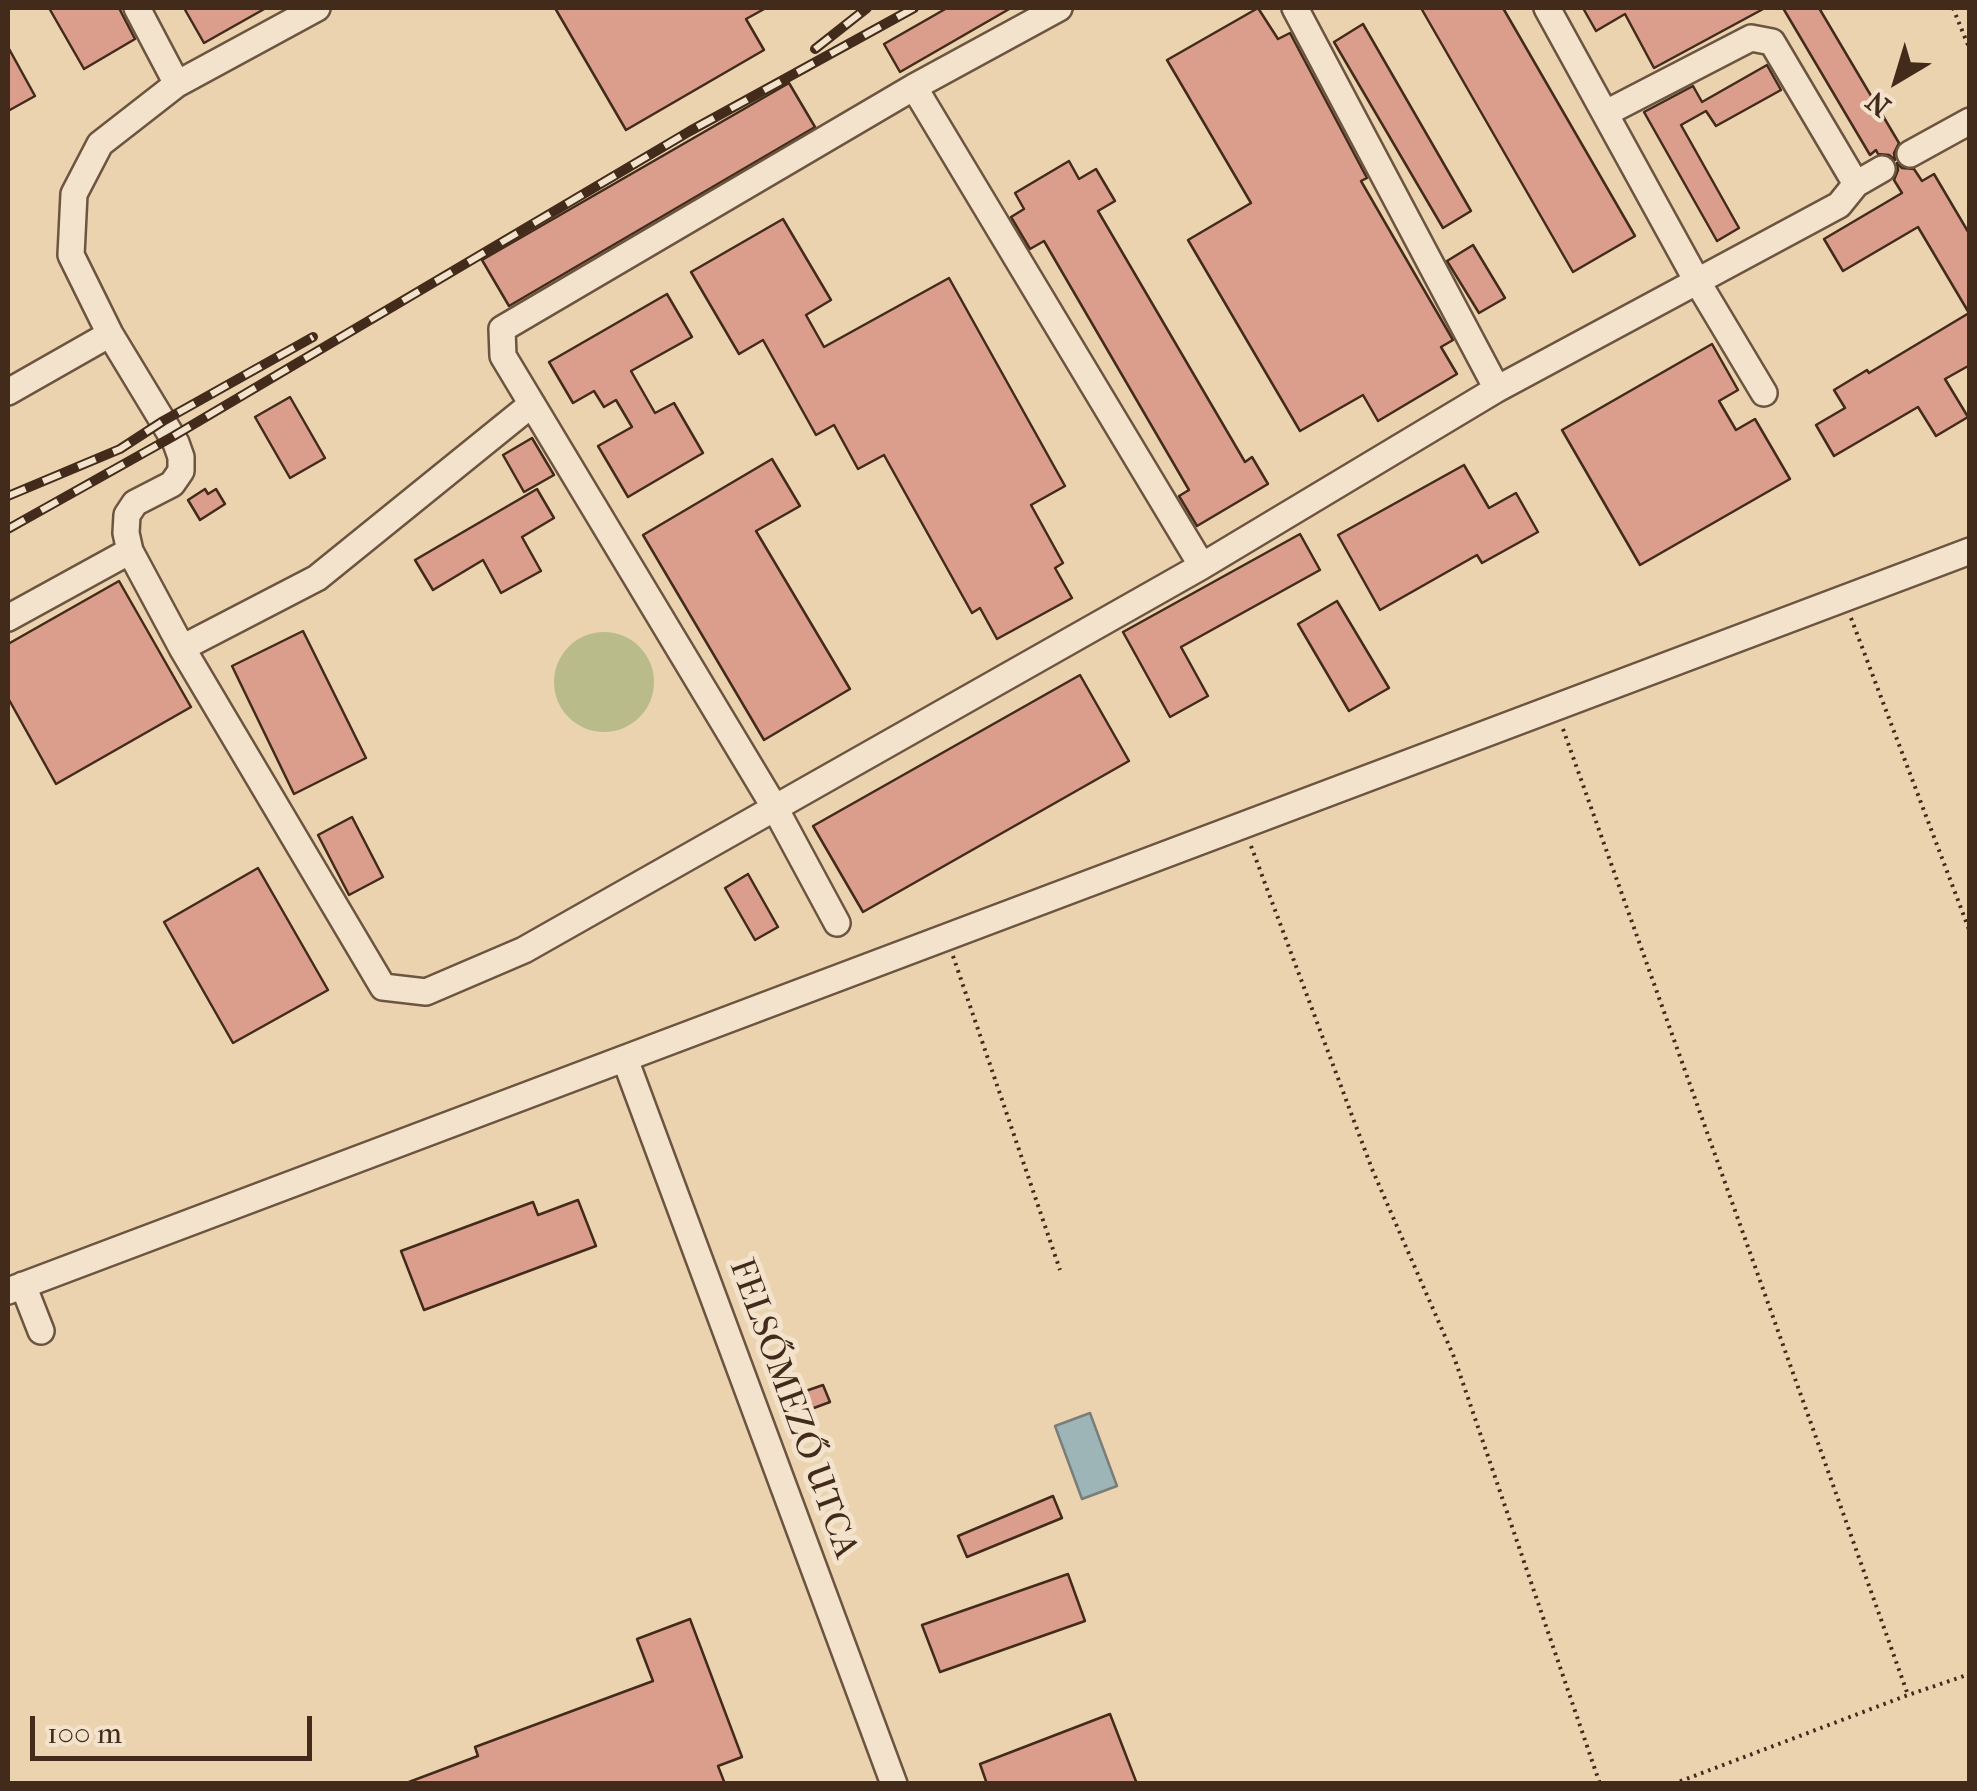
<!DOCTYPE html>
<html>
<head>
<meta charset="utf-8">
<style>
  body { margin:0 }
  #map { position:relative; width:1977px; height:1791px; overflow:hidden; background:#ecd3b0; font-family:"IM FELL French Canon",serif }
  canvas { display:block }
  .frame { position:absolute; inset:0; border:10px solid #422b1a; pointer-events:none }
  .north { position:absolute; left:1847px; top:30px; width:100px; height:100px; -webkit-text-stroke:8px #f3e2cc; paint-order:stroke; rotate:218deg; font-size:28px; font-weight:700; line-height:40px; text-align:center; color:#422b1a }
  .north::after { content:''; display:block; margin:auto; width:35px; height:45px; background:#422b1a; clip-path:polygon(50% 0,100% 100%,50% 72%,0 100%) }
  .scale { position:absolute; left:30px; top:1716px; width:282px; height:45px; box-sizing:border-box; border:5px solid #422b1a; border-top:0; padding-left:12px; font-size:30px; line-height:35px; white-space:nowrap; color:#422b1a; -webkit-text-stroke:8px #f3e2cc; paint-order:stroke }
</style>
</head>
<body>
<div id="map">
<canvas width="1977" height="1791"></canvas>
<div class="frame"></div>
<div class="north">N</div>
<div class="scale">100 m</div>
</div>
<script>
const g = document.querySelector('canvas').getContext('2d');
g.lineJoin = 'round';
function fill(path, color) { g.fillStyle = color; g.fill(path, 'evenodd'); }
const poly = rows => new Path2D(rows.map(r => 'M' + r).join(''));
function trace(path, color, width, dash) { g.strokeStyle = color; g.lineWidth = width; g.lineCap = dash ? 'butt' : 'round'; g.setLineDash(dash || []); g.stroke(path); }
function write(font, color, halo, rows, align = 'center') {
  g.font = font + ' "IM FELL French Canon",serif'; g.lineWidth = 10; g.setLineDash([]); g.textBaseline = 'middle'; g.strokeStyle = halo; g.fillStyle = color; for (const [text, x, y, turn = 0] of rows) {
    g.save(); g.translate(x, y); g.rotate((+turn || 0) * Math.PI / 180); g.textAlign = isNaN(turn) ? turn : align; if (halo) g.strokeText(text, 0, 0); g.fillText(text, 0, 0); g.restore();
  }
}
fill(poly([
  '554 682a50 50 0 1 1 100 0a50 50 0 1 1-100 0Z'
]), '#b9bc8a');
const water = poly([
  [1090,1413,1117,1486,1082,1499,1055,1426,1090,1413]
]);
fill(water, '#9eb5b7');
trace(water, '#797e78', 2.5);
const building = poly([
  [49,8,119,8,135,39,84,69,49,8],
  [184,8,266,8,204,43,184,8],
  [555,8,766,8,746,19,764,50,626,130,555,8],
  [947,8,1011,8,900,72,884,44,947,8],
  [1258,8,1278,39,1290,33,1367,178,1361,181,1453,340,1441,347,1457,374,1378,421,1363,395,1300,431,1188,240,1251,203,1167,60,1258,8],
  [1421,8,1503,8,1635,236,1573,272,1421,8],
  [1583,8,1765,8,1654,68,1625,14,1596,31,1583,8],
  [1783,8,1819,8,1899,143,1894,153,1895,160,1889,155,1878,154,1876,150,1870,155,1783,8],
  [1363,24,1471,211,1443,228,1334,42,1363,24],
  [8,47,35,96,8,111,8,47],
  [1767,65,1781,90,1716,126,1706,111,1681,125,1739,228,1717,241,1644,112,1693,86,1702,102,1767,65],
  [789,83,815,127,509,306,482,260,789,83],
  [1069,161,1079,179,1096,169,1115,201,1098,211,1245,462,1252,457,1268,484,1197,526,1179,496,1189,490,1044,241,1030,249,1011,217,1024,209,1015,193,1069,161],
  [1897,163,1902,168,1914,169,1922,181,1934,174,1970,235,1970,365,1945,379,1968,417,1936,436,1918,407,1834,456,1816,425,1845,408,1834,390,1867,370,1869,373,1969,313,1918,227,1843,271,1824,239,1902,193,1894,180,1898,170,1897,163],
  [783,219,831,300,806,315,824,347,949,278,1065,486,1031,505,1063,563,1055,568,1072,598,997,639,980,608,972,613,884,455,858,469,834,425,816,435,763,340,739,354,691,272,783,219],
  [1473,245,1505,298,1479,313,1447,261,1473,245],
  [667,294,692,337,631,371,655,413,674,403,703,453,628,497,598,446,632,427,616,400,604,407,594,391,573,403,549,362,667,294],
  [1712,344,1738,390,1719,401,1736,430,1755,419,1790,479,1640,565,1562,430,1712,344],
  [290,397,325,458,290,478,255,417,290,397],
  [532,438,554,475,524,492,503,455,532,438],
  [772,459,800,506,756,531,850,689,764,740,643,535,772,459],
  [1464,465,1489,508,1516,493,1538,532,1482,563,1477,555,1380,610,1338,535,1464,465],
  [205,489,208,494,216,489,225,504,200,520,188,500,205,489],
  [537,489,554,518,522,537,541,571,501,593,483,560,433,590,415,560,537,489],
  [1300,534,1320,570,1181,647,1208,696,1170,717,1123,632,1300,534],
  [119,581,191,707,56,784,8,698,8,644,119,581],
  [1337,601,1389,688,1349,711,1298,624,1337,601],
  [303,631,366,758,294,794,232,666,303,631],
  [1080,675,1129,761,863,912,813,826,1080,675],
  [352,817,383,877,349,895,318,835,352,817],
  [258,868,328,990,233,1043,164,922,258,868],
  [748,874,778,927,755,940,725,888,748,874],
  [578,1200,596,1246,424,1310,401,1251,533,1202,538,1215,578,1200],
  [823,1385,830,1402,803,1412,797,1394,823,1385],
  [1053,1496,1062,1518,967,1557,958,1536,1053,1496],
  [1068,1574,1085,1621,940,1672,922,1625,1068,1574],
  [690,1619,742,1757,718,1766,725,1784,409,1784,409,1782,478,1756,475,1747,653,1681,637,1639,690,1619],
  [1110,1714,1137,1784,987,1784,980,1764,1110,1714]
]);
fill(building, '#db9d8c');
trace(building, '#422b1a', 2.5);
const minor = poly([
  [137,8,177,84],
  [317,8,177,84,100,144,74,194,71,255,110,334,176,443,181,457,181,471,172,484,135,503,127,515,126,533,130,551,182,648,383,987,426,992,524,950,1202,566,1497,389,1839,205,1856,184,1772,42,1751,38,1606,113],
  [1295,8,1497,389],
  [1547,8,1697,281,1764,393],
  [914,87,1202,566],
  [1910,154,1970,121],
  [1856,184,1882,169],
  [8,392,110,334],
  [8,618,130,551],
  [182,648,317,578,532,404],
  [837,923,775,808,503,356,502,329,914,87,1059,8],
  [625,1059,894,1784],
  [23,1285,41,1331],
  [8,1291,1970,551]
]);
trace(minor, '#6c5540', 30);
trace(poly([
  [1953,8,1970,50],
  [1851,618,1970,932],
  [1563,729,1908,1695],
  [1251,846,1372,1169,1454,1357,1600,1784],
  [953,956,1060,1270],
  [1673,1784,1908,1695,1970,1674]
]), '#422b1a', 4, [2.5, 5]);
trace(minor, '#f3e2cc', 25);
const rail = poly([
  [815,49,867,8],
  [8,496,120,449,163,421,313,337],
  [8,529,172,437,690,131,914,8]
]);
trace(rail, '#422b1a', 10);
trace(rail, '#f3e2cc', 6, [19]);
write('35px', '#422b1a', '#f3e2cc', [
  ["FELSŐMEZŐ UTCA",792,1409,70]
]);
</script>
</body>
</html>
